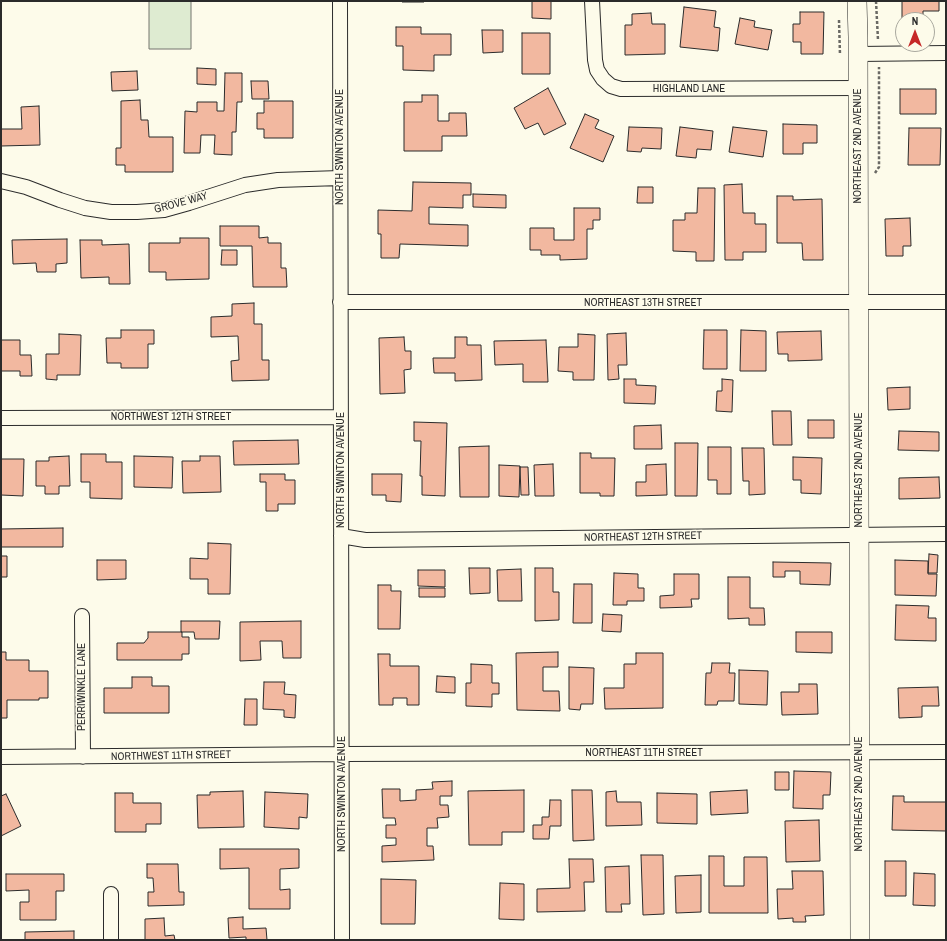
<!DOCTYPE html>
<html>
<head>
<meta charset="utf-8">
<style>
  body { margin:0 }
  #map { position:relative; width:947px; height:941px; overflow:hidden; background:#fdfbea; font-family:"Archivo Narrow",sans-serif }
  canvas { display:block }
  .frame { position:absolute; inset:0; border:2px solid #2b2b2b; pointer-events:none }
  .north { position:absolute; left:895px; top:12px; width:40px; height:40px; box-sizing:border-box; background:#fdfbea; border:1px solid #a9a89e; border-radius:50%; rotate:0deg; font-size:11px; font-weight:700; line-height:16px; text-align:center; color:#2b2b2b }
  .north::after { content:''; display:block; margin:auto; width:14px; height:18px; background:#c62828; clip-path:polygon(50% 0,100% 100%,50% 72%,0 100%) }
</style>
</head>
<body>
<div id="map">
<canvas width="947" height="941"></canvas>
<div class="frame"></div>
<div class="north">N</div>
</div>
<script>
const g = document.querySelector('canvas').getContext('2d');
g.lineJoin = 'round';
function fill(path, color) { g.fillStyle = color; g.fill(path, 'evenodd'); }
const poly = rows => new Path2D(rows.map(r => 'M' + r).join(''));
function trace(path, color, width, dash) { g.strokeStyle = color; g.lineWidth = width; g.lineCap = dash ? 'butt' : 'round'; g.setLineDash(dash || []); g.stroke(path); }
function write(font, color, halo, rows, align = 'center') {
  g.font = font + ' "Archivo Narrow",sans-serif'; g.lineWidth = 3; g.setLineDash([]); g.textBaseline = 'middle'; g.strokeStyle = halo; g.fillStyle = color; for (const [text, x, y, turn = 0] of rows) {
    g.save(); g.translate(x, y); g.rotate((+turn || 0) * Math.PI / 180); g.textAlign = isNaN(turn) ? turn : align; if (halo) g.strokeText(text, 0, 0); g.fillText(text, 0, 0); g.restore();
  }
}
const green = poly([
  [149,1,191,1,191,49,149,49,149,1]
]);
fill(green, '#deebd1');
trace(green, '#74746e', 1);
const building = poly([
  [402,1,425,1,424,2,402,2,402,1],
  [532,1,551,1,551,19,532,18,532,1],
  [902,1,939,1,939,11,923,11,923,20,903,20,902,27,902,1],
  [684,7,716,11,714,27,720,28,718,51,680,47,684,7],
  [800,12,824,12,823,54,801,54,801,42,793,42,793,24,800,24,800,12],
  [651,13,652,24,665,24,665,54,625,55,625,25,632,25,632,14,651,13],
  [740,18,755,21,754,27,772,30,768,50,735,44,740,18],
  [396,27,421,27,421,34,451,34,451,55,434,55,434,71,403,70,403,46,396,46,396,27],
  [482,30,503,30,503,52,483,53,482,30],
  [522,33,550,33,550,74,522,74,522,33],
  [197,68,216,69,216,85,197,84,197,68],
  [137,71,138,90,112,91,111,72,137,71],
  [225,73,242,73,242,102,237,102,236,132,232,132,232,155,214,154,215,135,201,135,200,153,184,153,185,111,197,112,197,102,217,102,217,111,224,111,225,73],
  [251,81,268,81,269,99,252,99,251,81],
  [548,88,566,124,544,135,538,123,525,129,514,108,548,88],
  [900,89,936,89,936,114,900,114,900,89],
  [422,95,438,95,438,121,449,121,449,113,466,113,467,136,442,136,442,151,404,151,404,102,422,102,422,95],
  [140,100,141,120,148,120,149,137,173,137,173,172,125,172,125,165,116,165,116,148,121,148,121,101,140,100],
  [264,101,293,101,293,138,264,138,264,129,257,129,257,113,264,113,264,101],
  [39,106,40,145,1,146,1,129,22,129,21,107,39,106],
  [585,114,599,120,595,128,614,136,603,162,570,148,585,114],
  [783,124,817,125,817,143,803,143,803,154,783,154,783,124],
  [629,127,662,128,661,149,642,148,641,152,627,151,629,127],
  [680,127,713,131,711,150,697,149,696,158,676,156,680,127],
  [733,127,767,131,763,157,729,152,733,127],
  [909,128,941,128,940,165,908,165,909,128],
  [413,182,471,183,471,195,463,195,463,208,429,207,429,224,468,225,468,246,400,244,399,258,381,258,381,234,378,234,378,210,412,211,413,182],
  [742,184,743,213,755,213,755,224,766,224,766,252,743,252,743,260,725,260,724,185,742,184],
  [638,187,653,187,653,203,637,203,638,187],
  [698,188,715,188,714,261,696,261,696,252,673,251,673,220,685,220,685,213,697,213,698,188],
  [473,194,506,195,506,208,473,207,473,194],
  [777,196,793,196,793,200,822,199,823,260,803,260,802,243,777,243,777,196],
  [574,208,600,208,600,220,593,220,593,229,587,229,587,259,560,260,560,255,541,255,541,250,530,250,530,228,554,228,554,240,574,240,574,208],
  [910,218,911,246,903,246,903,256,886,256,885,219,910,218],
  [220,226,259,226,259,238,268,237,268,243,281,243,281,268,286,268,287,287,253,287,252,246,220,246,220,226],
  [180,238,209,238,209,279,166,280,166,272,149,272,149,243,180,243,180,238],
  [67,239,67,263,56,264,56,272,37,272,36,263,13,264,12,240,67,239],
  [80,240,102,240,102,245,129,244,130,284,109,284,109,277,81,278,80,240],
  [222,250,237,250,237,265,221,265,222,250],
  [254,303,254,324,262,324,262,360,269,360,269,380,232,381,231,361,239,360,238,336,211,337,211,317,232,316,232,304,254,303],
  [121,330,154,330,154,344,148,344,148,368,121,368,121,363,107,363,106,338,121,338,121,330],
  [704,330,727,330,727,369,703,369,704,330],
  [741,330,766,331,766,371,740,371,741,330],
  [821,331,822,360,788,361,788,354,778,354,777,332,821,331],
  [626,333,627,365,618,365,619,379,608,380,607,334,626,333],
  [59,334,81,335,80,375,57,375,57,380,46,379,46,354,59,354,59,334],
  [578,334,595,335,594,380,573,380,573,372,558,371,559,347,578,347,578,334],
  [404,337,405,351,411,351,411,369,404,370,405,393,380,394,379,338,404,337],
  [455,337,467,337,467,345,481,345,482,380,455,381,455,373,434,373,433,358,455,358,455,337],
  [1,340,20,340,20,355,31,355,32,376,20,376,20,371,1,371,1,340],
  [546,340,548,382,523,382,523,364,495,365,494,341,546,340],
  [624,379,636,379,636,385,656,386,655,404,624,403,624,379],
  [722,379,733,380,732,412,716,411,717,391,722,391,722,379],
  [910,387,910,409,888,410,887,388,910,387],
  [772,411,791,411,792,445,773,445,772,411],
  [808,420,834,420,834,438,808,438,808,420],
  [414,422,447,423,445,496,422,495,422,476,420,476,421,441,414,441,414,422],
  [661,425,662,449,634,449,634,426,661,425],
  [899,431,939,432,939,451,898,450,899,431],
  [298,440,299,464,234,465,233,441,298,440],
  [675,443,698,443,697,496,675,496,675,443],
  [489,446,489,497,460,497,459,447,489,446],
  [708,447,731,447,731,494,717,494,717,480,708,480,708,447],
  [742,448,764,448,765,494,749,495,749,481,743,481,742,448],
  [580,453,591,453,591,458,615,458,614,496,600,496,600,493,580,493,580,453],
  [81,454,106,454,106,462,122,462,122,499,90,498,90,482,81,482,81,454],
  [69,456,70,486,59,486,59,494,45,494,45,486,36,486,36,461,49,461,49,457,69,456],
  [134,456,173,457,172,488,134,487,134,456],
  [200,456,220,456,221,492,183,493,182,461,200,461,200,456],
  [793,457,822,458,821,494,801,493,801,480,793,480,793,457],
  [1,459,24,459,23,496,1,495,1,459],
  [553,464,554,496,535,496,534,465,553,464],
  [666,464,667,495,636,496,636,482,646,482,646,465,666,464],
  [499,465,520,466,519,497,499,496,499,465],
  [520,467,528,467,529,495,521,495,520,467],
  [260,474,285,474,285,480,295,480,295,504,278,504,278,511,266,511,266,482,260,482,260,474],
  [372,474,402,474,401,502,386,501,386,495,372,495,372,474],
  [939,477,940,498,899,499,899,478,939,477],
  [63,528,63,547,1,547,1,529,63,528],
  [208,543,231,544,230,594,208,594,208,579,190,579,190,558,208,559,208,543],
  [929,554,938,555,937,573,928,573,929,554],
  [1,556,7,556,7,577,1,577,1,556],
  [97,560,126,560,126,579,97,580,97,560],
  [895,560,928,561,928,574,937,574,936,596,895,595,895,560],
  [773,562,831,563,830,585,800,584,800,571,785,571,785,577,773,577,773,562],
  [469,568,490,568,490,593,470,594,469,568],
  [535,568,553,568,553,592,559,592,559,620,535,621,535,568],
  [521,569,522,601,498,601,497,570,521,569],
  [418,570,445,570,445,587,418,586,418,570],
  [614,573,638,574,638,588,644,588,644,601,627,601,627,605,613,605,614,573],
  [674,574,699,574,699,599,691,599,692,607,660,608,660,596,674,595,674,574],
  [728,577,750,577,750,608,764,608,765,625,749,625,749,618,728,619,728,577],
  [574,584,592,584,592,623,573,623,574,584],
  [378,585,391,585,391,591,401,591,400,629,378,629,378,585],
  [419,588,445,588,445,597,419,597,419,588],
  [896,605,929,606,928,618,936,618,936,641,895,640,896,605],
  [603,614,622,615,621,632,602,631,603,614],
  [181,621,220,621,219,639,195,639,194,632,181,632,181,621],
  [301,621,301,658,283,658,282,641,260,641,261,660,240,661,240,622,301,621],
  [148,632,182,632,182,637,189,637,189,654,182,654,182,660,117,660,117,643,144,643,148,638,148,632],
  [796,632,832,632,832,653,796,652,796,632],
  [1,652,6,652,6,660,29,660,29,671,48,671,48,698,39,698,39,700,7,700,7,718,1,718,1,652],
  [558,652,558,667,543,667,543,691,559,691,560,711,517,710,516,653,558,652],
  [636,653,663,653,663,708,605,709,604,688,624,688,624,664,636,664,636,653],
  [378,654,390,654,390,666,419,666,419,705,407,705,407,698,393,698,393,705,379,705,378,654],
  [712,663,730,663,729,673,735,673,734,701,718,701,717,705,705,705,706,673,711,673,712,663],
  [471,664,492,665,492,683,499,683,499,694,492,694,492,707,466,706,466,683,471,683,471,664],
  [569,667,594,668,593,704,581,704,580,710,569,709,569,667],
  [739,670,768,671,767,705,739,704,739,670],
  [437,676,455,677,455,693,436,692,437,676],
  [132,677,152,677,152,686,169,686,169,713,104,713,104,688,132,688,132,677],
  [264,682,285,682,284,694,296,695,295,718,284,717,284,710,263,709,264,682],
  [799,684,817,684,818,714,782,715,781,692,799,692,799,684],
  [938,687,939,706,922,706,922,717,899,718,898,688,938,687],
  [245,699,257,699,257,725,244,725,245,699],
  [794,771,831,772,830,795,823,795,823,809,793,808,794,771],
  [775,772,789,772,789,790,775,790,775,772],
  [452,781,452,796,440,796,440,805,448,805,449,817,437,818,438,828,427,828,427,846,433,846,434,860,382,862,382,846,396,845,396,838,386,838,386,825,396,825,395,818,383,818,382,789,400,789,400,801,416,800,416,790,433,789,432,782,452,781],
  [524,790,524,832,502,832,502,845,469,845,468,791,524,790],
  [572,790,592,790,594,840,573,841,572,790],
  [747,790,748,813,711,815,710,792,747,790],
  [243,791,244,827,198,828,197,795,210,795,210,792,243,791],
  [616,791,617,802,641,802,642,825,606,826,606,792,616,791],
  [265,792,308,794,307,818,299,817,299,829,264,827,265,792],
  [115,793,133,793,133,803,161,803,161,824,146,824,146,832,115,832,115,793],
  [657,793,697,794,697,824,657,823,657,793],
  [6,794,21,826,1,836,1,796,6,794],
  [893,796,904,796,904,802,946,802,946,831,892,830,893,796],
  [550,800,561,800,561,826,550,826,549,839,533,839,533,825,542,825,542,817,549,817,550,800],
  [819,820,820,861,786,862,785,821,819,820],
  [220,849,299,849,299,868,280,869,280,890,290,889,290,909,249,909,249,868,220,869,220,849],
  [641,855,663,855,664,914,643,915,641,855],
  [709,856,724,856,724,886,744,886,744,857,767,857,768,913,709,913,709,856],
  [569,859,593,859,594,882,584,882,585,911,537,912,537,889,570,888,569,859],
  [885,861,906,861,906,896,885,896,885,861],
  [147,864,178,864,179,892,184,892,184,905,148,906,148,892,154,892,153,878,147,878,147,864],
  [629,866,630,904,621,904,622,912,606,912,605,867,629,866],
  [792,871,823,871,824,915,805,916,806,922,793,922,793,918,778,919,777,889,793,889,792,871],
  [914,873,935,874,935,906,913,905,914,873],
  [6,874,64,874,64,891,56,891,56,920,20,920,20,902,29,902,29,890,6,891,6,874],
  [701,875,701,912,676,913,675,876,701,875],
  [381,879,416,880,415,924,381,924,381,879],
  [500,883,524,884,524,920,499,919,500,883],
  [243,917,243,929,266,928,267,940,246,940,246,937,229,938,228,918,243,917],
  [164,918,165,936,174,935,175,940,145,940,145,919,164,918],
  [74,931,74,940,25,940,25,932,74,931]
]);
fill(building, '#f2b8a0');
trace(building, '#2b2b2b', 1);
const street = poly([
  [340,1,342,940],
  [592,1,595,60,597,70,603,79,611,86,621,89,858,88],
  [858,54,946,53],
  [1,181,26,187,60,200,85,208,111,212,137,212,164,210,189,203,245,185,278,180,340,178],
  [340,302,946,302],
  [1,418,341,417],
  [341,536,365,540,946,534],
  [82,616,83,757],
  [1,757,342,754,946,752],
  [111,894,111,940]
]);
const secondary = poly([
  [857,1,858,37,860,940]
]);
trace(street, '#2b2b2b', 16);
trace(secondary, '#2b2b2b', 20);
trace(poly([
  [876,1,878,40],
  [839,20,840,55],
  [875,173,879,167,879,67]
]), '#6a6964', 2.5, [3, 2]);
trace(street, '#fdfbea', 14);
trace(secondary, '#fdfbea', 19);
write('11px', '#2b2b2b', '#fdfbea', [
  ["HIGHLAND LANE",689,89],
  ["NORTHEAST 2ND AVENUE",858,146,-90],
  ["NORTH SWINTON AVENUE",340,147,-90],
  ["GROVE WAY",181,203,-15],
  ["NORTHEAST 13TH STREET",643,303],
  ["NORTHWEST 12TH STREET",171,417],
  ["NORTH SWINTON AVENUE",341,470,-90],
  ["NORTHEAST 2ND AVENUE",859,470,-90],
  ["NORTHEAST 12TH STREET",643,537,-1],
  ["PERRIWINKLE LANE",82,687,-90],
  ["NORTHEAST 11TH STREET",644,753],
  ["NORTHWEST 11TH STREET",171,756,-1],
  ["NORTH SWINTON AVENUE",342,794,-90],
  ["NORTHEAST 2ND AVENUE",859,794,-90]
]);
</script>
</body>
</html>
